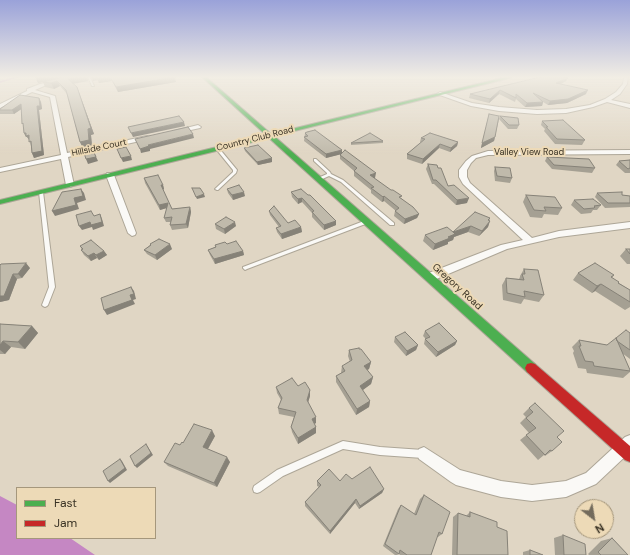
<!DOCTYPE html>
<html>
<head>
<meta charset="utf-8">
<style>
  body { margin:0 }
  #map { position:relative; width:630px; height:555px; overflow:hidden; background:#e0d6c4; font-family:"DM Sans",sans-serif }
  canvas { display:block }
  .legend { position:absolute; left:16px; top:487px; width:140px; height:52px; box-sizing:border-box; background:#eddab7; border:1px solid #a5977c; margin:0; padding:5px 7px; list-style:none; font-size:12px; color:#393224 }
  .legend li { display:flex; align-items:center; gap:8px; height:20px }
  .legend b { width:20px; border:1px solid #a5977c }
  .north { position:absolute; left:574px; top:499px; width:40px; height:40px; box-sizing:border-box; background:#eddab7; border:1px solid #a5977c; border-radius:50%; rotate:149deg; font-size:11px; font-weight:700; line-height:16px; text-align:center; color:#393224 }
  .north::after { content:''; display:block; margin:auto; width:14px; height:18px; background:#736b5c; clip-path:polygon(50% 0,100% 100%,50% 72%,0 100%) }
</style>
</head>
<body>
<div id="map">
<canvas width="630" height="555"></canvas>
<ul class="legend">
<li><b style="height:5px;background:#4caf50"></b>Fast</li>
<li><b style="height:5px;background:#c62828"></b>Jam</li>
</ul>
<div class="north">N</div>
</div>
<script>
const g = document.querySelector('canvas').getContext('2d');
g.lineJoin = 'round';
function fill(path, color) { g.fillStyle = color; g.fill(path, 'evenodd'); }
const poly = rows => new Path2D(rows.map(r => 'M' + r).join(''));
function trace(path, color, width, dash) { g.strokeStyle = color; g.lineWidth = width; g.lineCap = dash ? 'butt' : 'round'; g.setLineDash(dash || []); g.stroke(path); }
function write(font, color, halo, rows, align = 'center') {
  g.font = font + ' "DM Sans",sans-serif'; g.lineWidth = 4; g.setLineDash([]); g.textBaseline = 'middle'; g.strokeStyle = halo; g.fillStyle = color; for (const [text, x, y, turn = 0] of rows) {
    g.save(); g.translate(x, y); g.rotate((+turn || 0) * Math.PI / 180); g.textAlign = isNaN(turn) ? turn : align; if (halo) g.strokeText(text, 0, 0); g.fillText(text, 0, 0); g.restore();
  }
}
fill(poly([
  [0,496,17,505,17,538,70,538,95,555,0,555]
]), '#c587c3');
fill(poly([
  [14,77,20,77,0,83,0,81,14,77]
]), '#c587c3');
const lane = poly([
  [88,77,90,77,94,86,92,86,88,77],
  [216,147,218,147,237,170,236,173,218,190,217,190,215,189,216,188,233,172,233,170,216,149,216,147],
  [314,159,316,159,330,172,331,174,343,180,394,223,394,225,390,225,341,182,329,176,320,180,318,180,318,178,327,174,327,173,314,161,314,159],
  [40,191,42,191,43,192,55,287,48,305,47,306,45,307,43,306,42,305,49,287,39,192,40,191],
  [364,221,366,221,368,222,368,223,247,269,245,270,243,268,243,267,364,221],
  [343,441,380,447,423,450,426,451,427,454,426,457,423,458,380,455,343,449,283,476,260,492,257,493,254,492,253,489,254,486,277,470,343,441]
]);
const street = poly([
  [72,77,78,77,44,86,35,90,55,96,67,153,147,136,149,137,149,139,68,157,74,185,70,187,66,185,61,159,0,172,0,168,61,155,50,97,32,92,0,108,0,104,27,91,27,89,40,84,72,77],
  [624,77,628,77,627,84,620,94,611,100,630,104,630,108,607,102,593,107,566,113,537,114,499,111,471,106,437,94,440,92,472,103,499,107,537,110,566,109,590,105,605,99,616,92,623,84,624,77],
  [198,125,201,127,200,128,177,133,174,131,198,125],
  [630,150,630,154,488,155,476,158,471,163,467,170,467,177,470,183,532,238,559,231,630,222,630,228,559,237,507,249,434,280,426,280,425,277,426,274,501,245,523,240,463,184,459,177,459,170,466,161,472,156,488,151,630,150],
  [107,173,110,173,114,175,136,233,135,235,132,236,128,233,106,175,107,173],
  [630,435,630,452,596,484,566,497,532,501,501,497,456,485,451,482,419,459,417,454,419,449,424,447,460,470,501,481,532,485,566,481,586,473,625,437,630,435]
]);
const fast = poly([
  [202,77,206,77,271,134,506,77,511,77,510,78,274,136,535,364,537,368,535,372,531,373,527,372,269,138,0,204,0,200,266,135,202,77]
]);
const jam = poly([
  [531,363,535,364,630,446,630,462,625,460,527,372,525,368,527,364,531,363]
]);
trace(lane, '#ada697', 2);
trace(street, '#ada697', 2);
trace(fast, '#ada697', 2);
trace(jam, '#ada697', 2);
fill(lane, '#faf9f6');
fill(street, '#faf9f6');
fill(fast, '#4caf50');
fill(jam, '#c62828');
fill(poly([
  [35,77,87,77,88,81,73,84,79,93,94,134,91,135,92,146,83,148,80,142,67,94,60,86,54,89,45,87,43,82,38,83],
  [91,77,176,77,175,78,176,82,118,92,112,81,99,83,98,80,93,81],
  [568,78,566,81,561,84,586,94,567,103,548,105,543,102,542,106,525,107,516,99,515,102,499,94,489,103,469,98,470,94],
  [39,98,41,102,42,109,39,110,44,155,34,158,32,153,31,146,29,139,27,137,26,137,24,133,21,109,14,114,0,114,0,109],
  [489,114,499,119,500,116,519,125,517,129,508,129,499,119,494,141,481,148],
  [542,121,585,140,582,145,555,144,544,131,545,129,541,125],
  [305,133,342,150,342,153,375,178,374,178,401,198,419,214,417,218,404,224,394,216,395,211,396,211,384,201,382,202,371,193,371,190,354,176,354,171,340,159,340,155,341,154,326,158,304,141],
  [421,138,458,142,457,146,450,152,439,148,422,164,407,159,407,154,421,142,420,142],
  [383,141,383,143,351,145,351,143],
  [244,148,272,162,258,165,245,151],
  [547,157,595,168,592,173,552,169,545,161],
  [630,160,630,173,625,173,616,165,619,161],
  [428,164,438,168,448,186,467,203,456,205,434,184,432,184,426,169],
  [495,167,512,178,510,183,495,181,494,171],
  [144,178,163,185,164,189,163,190,172,209,190,207,191,212,188,228,172,230,170,225,171,222,166,222,164,218,167,208,160,210,145,183],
  [227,189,245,196,233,200,228,193],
  [291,192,308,195,336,221,336,225,324,230,312,217,312,213,302,202,298,204,292,197],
  [597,193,630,196,630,207,605,208,595,197],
  [526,195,562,208,558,215,544,214,542,218,530,217,523,202],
  [574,200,601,205,597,210,593,210,591,213,581,214,571,205],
  [269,211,288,223,301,227,302,232,282,239,277,232,276,228,279,227,270,215],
  [490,218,488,227,479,236,468,232,454,237,453,240,448,242,448,244,433,250,423,241,425,235,453,232],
  [215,224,236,226,225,234,216,229],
  [150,244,172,249,157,260,147,254,144,250,150,245],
  [227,244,243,251,244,255,215,264,210,255,208,250,215,247,215,245],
  [80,246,104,251,107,255,99,260,97,258,91,261,84,255,81,250,82,250],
  [626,249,630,249,630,264,627,264,620,256],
  [0,265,30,268,22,278,17,279,9,300,0,302],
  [524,269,544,295,539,302,524,299,521,304,503,300,502,285,506,278,519,279,520,277,520,276],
  [578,273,614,275,612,278,619,283,630,290,630,307,625,310,595,291,592,293,573,280],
  [0,324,32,326,38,333,25,349,11,347,5,354,0,354],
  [425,331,457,341,455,345,436,357,424,344,425,339,426,339,423,336],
  [630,333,630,359,622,353,630,370,630,372,623,378,587,373,586,369,578,368,573,353,574,351,572,347,579,340,607,345],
  [395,337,418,345,416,350,406,356,394,342],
  [359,349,371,362,369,369,367,370,373,377,371,384,362,390,370,401,369,407,356,415,336,382,336,376,341,373,342,366,350,362,348,356,349,350],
  [298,386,310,390,310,396,308,402,316,423,314,424,316,427,316,433,298,444,292,432,291,427,294,417,279,414,278,408,281,400,277,393,276,387],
  [529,408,557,437,552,451,545,456,544,455,538,460,520,440,529,433,520,423,526,417,523,414],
  [215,436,208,449,230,462,217,487,168,466,164,462,183,443],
  [352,479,384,489,382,493,359,509,355,503,330,534,305,506,305,502,319,487,317,486,317,481,340,481],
  [424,495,442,534,438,537,437,537,431,555,400,555,399,554,397,555,395,555,383,546,398,509,401,505,414,514,420,499],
  [470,512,497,527,508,555,452,555,453,517,458,513,466,516],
  [563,535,586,555,555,555,554,538],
  [612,538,628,555,589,555,588,554,601,541],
  [530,550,543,555,523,555,523,552]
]), '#a5a093');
fill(poly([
  [41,77,67,77,38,83,36,78],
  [83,77,87,77,88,81,70,84,68,79],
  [92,77,96,77,98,80,93,81],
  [106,77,110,77,112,81,99,83,97,78],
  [172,77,176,77,175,78,176,82,118,92,116,87],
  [568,78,566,81,555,86,556,83],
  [57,81,60,86,54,89,51,83],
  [77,87,94,134,91,135,92,146,83,148,80,142,88,129],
  [500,90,499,94,489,103,490,99],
  [588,90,586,94,567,103,548,105,550,101],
  [39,98,41,102,42,109,39,110,44,155,34,158,32,153,37,106],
  [543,102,542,106,525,107,527,103],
  [21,104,23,108,14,114,12,110],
  [184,122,185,126,133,137,131,133],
  [24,133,26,133,29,135,29,140,27,137,26,137],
  [193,134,194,138,150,149,150,151,141,153,140,149,148,145],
  [495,137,494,141,481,148,482,143],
  [458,142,457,146,450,152,451,148],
  [440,144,439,148,422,164,423,159],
  [92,148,98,161,88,164,86,159],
  [342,150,342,154,326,158,326,154],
  [131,156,132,160,123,162,121,158],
  [272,158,272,162,258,165,257,162],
  [376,173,375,178,370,179,370,175],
  [161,185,163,185,164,189,162,190],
  [81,189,84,193,86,200,77,203,79,209,55,216,52,211,74,198],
  [244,192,245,196,233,200,232,195],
  [204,194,205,197,197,199,196,197],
  [384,196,384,201,382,202,383,197],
  [302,198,302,202,298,204,298,199],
  [469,198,467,203,456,205,457,200],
  [168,203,170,207,160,210,159,205],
  [190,207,191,212,188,228,186,224],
  [100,214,102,219,104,226,93,230,92,227,82,230,79,226],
  [419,214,417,218,404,224,405,219],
  [336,221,336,225,324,230,324,225],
  [490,221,488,227,479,236,482,231],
  [235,222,236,226,225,234,224,229],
  [471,226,468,232,454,237,453,240,448,242,448,244,433,250,435,244,448,237,453,232],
  [301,227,302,232,282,239,281,234],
  [170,244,172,249,157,260,155,255],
  [104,251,107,255,99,260,96,255],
  [243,251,244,255,215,264,214,259],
  [94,253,97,258,91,261,88,256],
  [26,263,30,268,22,278,18,274],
  [13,274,17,279,9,300,0,302,0,296],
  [601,284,595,291,592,293,597,286],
  [131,287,134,291,136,299,133,300,135,304,107,315,104,310,130,295],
  [32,326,38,333,25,349,18,342],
  [3,341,11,347,5,354,0,350,0,345],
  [457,341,455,345,436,357,438,352],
  [418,345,416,350,406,356,407,351],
  [371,362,369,369,363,372,364,366],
  [373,377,371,384,359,393,360,386],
  [310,390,310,396,307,406,307,400],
  [370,401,369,407,356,415,357,409],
  [316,417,316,423,312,425,312,419],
  [316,427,316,433,298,444,298,438],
  [212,430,215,436,206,452,203,447],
  [146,444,153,455,137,468,135,466],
  [227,457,230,462,217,487,214,483],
  [120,459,122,461,127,470,110,483,108,481],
  [384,489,382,493,359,509,360,506],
  [356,499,355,503,330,534,330,531]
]), '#868278');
const building = poly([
  [63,77,83,77,68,79,77,87,91,128,88,129,89,140,80,142,66,90,57,81,51,83,43,82,63,77],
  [96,77,106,77,97,78,96,77],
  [110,77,175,77,116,87,110,77],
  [540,77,563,77,568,78,556,83,588,90,568,99,550,101,533,93,543,102,527,103,516,94,516,98,500,90,490,99,470,94,540,77],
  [20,95,39,98,40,106,37,106,42,151,32,153,31,141,29,142,29,135,26,136,26,133,24,133,23,123,22,124,21,104,12,110,0,110,0,109,20,95],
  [489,114,499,116,495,137,482,143,489,114],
  [179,116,184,122,131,133,128,127,179,116],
  [500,116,518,118,519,125,509,125,500,116],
  [563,120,585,140,557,139,546,127,548,127,542,121,563,120],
  [188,127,193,134,148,145,149,146,140,149,135,139,188,127],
  [315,130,342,150,326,154,304,137,308,136,305,133,307,132,315,130],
  [370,133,383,141,351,143,370,133],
  [430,133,458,142,451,148,440,144,423,159,407,154,425,139,421,138,430,133],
  [258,145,272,158,257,162,244,148,258,145],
  [126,147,131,156,121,158,117,149,126,147],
  [92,148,96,157,86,159,83,150,92,148],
  [345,150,376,173,370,175,391,190,393,190,402,196,399,197,413,207,419,214,405,219,395,211,399,208,384,196,383,197,371,188,374,187,354,171,357,168,340,155,345,150],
  [547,157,589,159,595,168,554,165,547,157],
  [630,160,630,168,628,169,619,161,630,160],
  [428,164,437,165,438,168,441,168,448,186,454,185,469,198,457,200,436,180,433,180,428,164],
  [495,167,510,168,512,178,497,176,495,167],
  [158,175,163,185,161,185,172,209,190,207,186,224,170,225,172,217,164,218,168,203,159,205,144,178,158,175],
  [239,185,244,192,232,195,227,189,239,185],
  [192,188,200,188,204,194,196,197,192,188],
  [81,189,83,196,74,198,76,205,52,211,62,192,81,189],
  [301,189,308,195,310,195,336,221,324,225,312,212,314,211,302,198,298,199,291,192,301,189],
  [622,192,622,195,630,196,630,203,608,203,597,193,622,192],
  [526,195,555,197,562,208,544,207,546,211,534,210,526,195],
  [593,199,601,205,594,206,595,207,594,208,584,209,574,200,593,199],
  [274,206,288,223,295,220,301,227,281,234,276,228,281,226,269,211,274,206],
  [91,211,94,216,100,214,102,222,91,225,90,222,79,226,76,215,91,211],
  [475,212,490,218,488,220,490,221,482,231,471,226,453,232,455,234,448,237,450,238,435,244,425,235,447,227,453,232,475,212],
  [226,217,235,222,224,229,215,224,226,217],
  [159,239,170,244,155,255,144,250,151,245,150,244,159,239],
  [91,240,104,251,96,255,94,253,88,256,81,250,83,249,80,246,91,240],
  [236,241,243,251,214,259,208,250,216,247,215,245,225,242,227,244,236,241],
  [626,249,630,249,630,254,626,249],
  [26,263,18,274,13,274,4,296,0,296,0,265,1,264,26,263],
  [595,263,614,275,611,277,619,282,618,283,630,290,630,302,601,284,597,286,578,273,595,263],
  [524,269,538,270,544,295,524,291,525,297,507,293,506,278,524,280,522,274,525,274,524,269],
  [131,287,134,294,130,295,132,300,104,310,101,298,131,287],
  [439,323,457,341,438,352,425,339,430,337,425,331,439,323],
  [0,324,32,326,18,342,3,341,0,345,0,324],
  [626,330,630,333,630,350,617,341,616,338,626,330],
  [405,332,418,345,407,351,395,337,405,332],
  [616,338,630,370,630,371,594,366,593,362,585,361,579,346,581,346,579,340,607,345,616,338],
  [359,348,359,349,361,349,371,362,364,366,373,377,360,386,370,401,357,409,336,376,345,371,342,366,352,360,349,350,359,348],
  [292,378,298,386,305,382,310,390,307,400,316,417,312,419,316,427,298,438,291,427,296,412,278,408,282,398,276,387,292,378],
  [535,403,564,431,557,437,562,442,552,451,550,450,545,455,526,435,536,428,526,418,533,412,529,408,535,403],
  [194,424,212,430,203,447,227,457,214,483,164,462,175,443,180,445,182,442,183,443,194,424],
  [146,444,151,453,135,466,130,456,146,444],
  [120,459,125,468,108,481,103,471,120,459],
  [370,467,384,489,360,506,356,499,330,531,305,502,321,485,317,481,329,469,340,481,346,474,352,479,370,467],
  [424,495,450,512,442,534,439,532,431,555,407,555,400,550,399,554,385,544,401,505,416,515,424,495],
  [470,512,497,522,497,527,507,531,508,555,457,555,458,513,470,517,470,512],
  [563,535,585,544,586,555,564,555,563,535],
  [612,538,628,555,601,555,598,552,612,538],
  [530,550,543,555,530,555,530,550]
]);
fill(building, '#c0baab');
trace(building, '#868278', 1);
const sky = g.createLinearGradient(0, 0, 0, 154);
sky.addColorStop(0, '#9aa2d9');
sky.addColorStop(0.5, '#f1ede4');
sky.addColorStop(1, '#f1ede400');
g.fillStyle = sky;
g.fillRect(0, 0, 630, 154);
write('9px', '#393224', '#eddab7', [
  ["Country Club Road",255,139,-14],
  ["Hillside Court",99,148,-12],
  ["Valley View Road",529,153]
]);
write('10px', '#393224', '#eddab7', [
  ["Gregory Road",457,287,42]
]);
</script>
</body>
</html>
